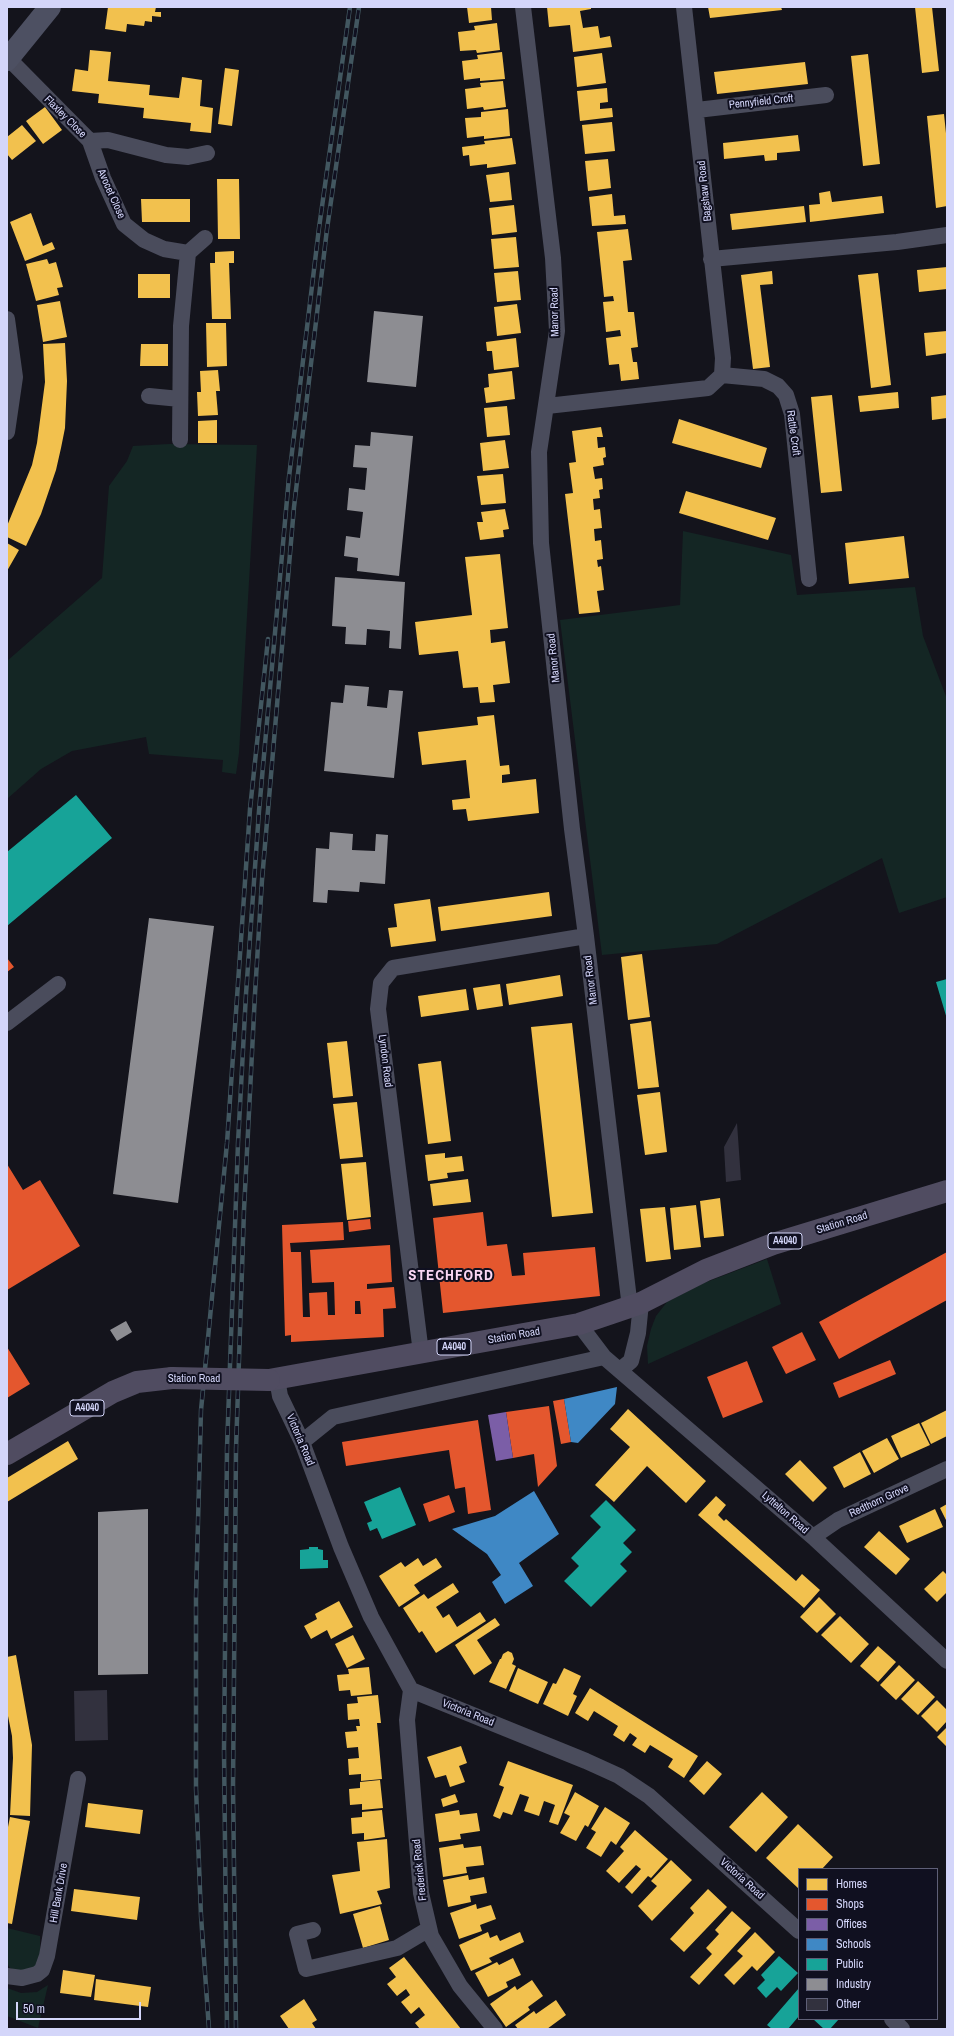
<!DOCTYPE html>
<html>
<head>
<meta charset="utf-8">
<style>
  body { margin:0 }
  #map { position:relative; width:954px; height:2036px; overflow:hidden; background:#14141c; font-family:"Archivo Narrow",sans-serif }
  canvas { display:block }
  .frame { position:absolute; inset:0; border:8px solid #d4d6fa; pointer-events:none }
  .legend { position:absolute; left:798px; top:1868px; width:140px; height:152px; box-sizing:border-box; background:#101020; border:1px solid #5e5f77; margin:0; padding:5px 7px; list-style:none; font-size:12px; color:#d4d6fa }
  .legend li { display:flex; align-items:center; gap:8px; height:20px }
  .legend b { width:20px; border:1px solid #5e5f77 }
  .scale { position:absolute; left:16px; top:2002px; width:125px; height:18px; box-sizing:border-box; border:2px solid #d4d6fa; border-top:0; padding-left:5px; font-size:12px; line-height:14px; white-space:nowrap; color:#d4d6fa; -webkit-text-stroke:3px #101020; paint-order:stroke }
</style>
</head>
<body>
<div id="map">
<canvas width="954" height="2036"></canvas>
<div class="frame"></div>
<ul class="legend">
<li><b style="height:11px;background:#f2c14e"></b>Homes</li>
<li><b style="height:11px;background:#e4572e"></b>Shops</li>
<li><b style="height:11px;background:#7b5ea7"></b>Offices</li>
<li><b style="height:11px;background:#3f88c5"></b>Schools</li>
<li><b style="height:11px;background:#17a398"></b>Public</li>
<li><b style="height:11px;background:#8d8d92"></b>Industry</li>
<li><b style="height:11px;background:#32313e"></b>Other</li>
</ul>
<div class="scale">50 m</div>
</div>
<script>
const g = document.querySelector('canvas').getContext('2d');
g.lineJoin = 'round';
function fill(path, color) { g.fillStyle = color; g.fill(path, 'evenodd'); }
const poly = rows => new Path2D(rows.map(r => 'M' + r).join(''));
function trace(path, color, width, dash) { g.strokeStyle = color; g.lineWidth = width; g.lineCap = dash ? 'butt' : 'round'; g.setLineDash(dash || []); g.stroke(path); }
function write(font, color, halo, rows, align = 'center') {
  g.font = font + ' "Archivo Narrow",sans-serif'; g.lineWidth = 4; g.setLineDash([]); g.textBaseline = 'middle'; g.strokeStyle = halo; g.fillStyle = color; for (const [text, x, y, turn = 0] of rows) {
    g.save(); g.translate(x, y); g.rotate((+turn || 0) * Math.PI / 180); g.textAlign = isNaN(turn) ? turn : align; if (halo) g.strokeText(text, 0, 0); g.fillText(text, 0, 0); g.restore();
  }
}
fill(poly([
  [169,444,257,445,239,753,236,774,222,772,223,760,149,754,146,737,72,751,41,769,7,799,7,661,102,578,109,486,127,461,133,446],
  [683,531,791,555,797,595,915,587,923,636,947,699,947,897,899,913,882,858,717,944,602,955,560,620,680,605],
  [767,1259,781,1304,648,1364,647,1346,651,1329,656,1316,667,1302,704,1283],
  [7,1928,40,1936,40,1955,36,1968,21,1972,10,1968,7,1963],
  [48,1985,38,2028,7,2016,7,1988,21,1993,37,1992]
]), '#142624');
fill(poly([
  [108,7,156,7,155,12,161,12,161,17,152,16,152,22,145,21,144,26,127,24,126,32,105,29],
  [467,7,491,7,492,20,469,23],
  [547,7,591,7,591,9,580,11,583,28,598,26,600,38,610,36,612,47,573,52,570,25,549,27],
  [708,7,781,7,782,10,710,18],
  [915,7,932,7,939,71,922,73],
  [497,23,500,50,477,53,476,50,460,51,458,32,475,30,474,26],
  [90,50,111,52,108,81,150,85,149,95,179,98,182,77,202,80,200,106,213,108,211,133,190,131,191,123,143,118,144,108,98,103,99,94,72,91,75,69,88,71],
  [502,52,505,79,480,81,480,78,464,80,462,61,478,59,477,55],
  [602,53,606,83,577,87,574,57],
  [868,54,880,164,863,166,851,56],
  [805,62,808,84,717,94,714,72],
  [225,68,239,70,232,126,218,124],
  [503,81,506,107,484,110,483,107,467,109,465,89,481,87,480,83],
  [607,88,608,102,600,103,600,109,612,108,613,117,580,121,577,91],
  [45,107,62,130,43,144,26,121],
  [508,109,510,136,484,139,484,136,467,138,465,118,481,117,481,112],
  [944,114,947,143,947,206,936,208,927,116],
  [612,122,615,151,585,154,582,125],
  [22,125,36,141,12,160,7,154,7,137],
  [798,135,800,151,777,153,777,160,765,161,764,155,724,159,723,143],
  [512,138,516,164,487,168,487,164,470,166,469,155,463,156,462,147,485,144,484,141],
  [608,159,611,188,588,191,585,161],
  [509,172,512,200,490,202,486,175],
  [217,179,239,179,240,239,218,239],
  [830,191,832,202,882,196,884,213,810,222,809,205,820,204,819,193],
  [612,194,614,216,625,215,626,224,592,226,589,197],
  [141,199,190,199,190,222,142,222],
  [514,205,517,232,492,235,489,208],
  [804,206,806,222,732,230,730,214],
  [31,213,43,246,52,242,55,249,25,261,10,222],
  [628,229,632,260,623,261,628,312,634,312,638,347,631,348,633,362,637,362,639,379,621,381,619,364,609,365,606,338,621,336,620,330,606,332,603,302,614,301,613,296,604,297,597,232],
  [516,237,519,267,494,269,491,239],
  [234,251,234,263,229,263,231,319,212,319,210,263,215,263,215,252],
  [47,259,49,264,56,262,63,287,57,288,59,295,36,301,26,264],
  [947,267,947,289,919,292,917,270],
  [518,271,521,300,497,302,494,273],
  [772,271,773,284,760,285,770,367,753,369,741,275],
  [878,273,891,385,871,388,858,275],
  [138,274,170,274,170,298,138,298],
  [60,301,67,337,43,342,37,305],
  [517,304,521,333,497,336,494,307],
  [206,323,226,323,227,366,207,367],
  [947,331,947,353,926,356,924,333],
  [516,338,519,367,494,370,492,351,487,351,486,342],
  [65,343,67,381,65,428,61,448,56,470,41,514,26,546,7,537,7,526,32,465,37,443,45,382,43,344],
  [141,344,168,344,168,366,140,366],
  [218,370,220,391,216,391,218,415,198,416,197,392,201,392,200,371],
  [512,371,515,399,486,403,484,388,489,387,488,374],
  [898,392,899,408,860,412,858,396],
  [832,395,842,491,821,493,811,397],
  [947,395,947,418,932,420,931,397],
  [507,406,510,435,487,437,484,408],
  [679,419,767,448,761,468,672,443],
  [217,420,217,443,198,443,198,421],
  [601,427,603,437,597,437,598,448,605,447,606,457,603,458,604,465,593,467,595,479,602,478,603,489,599,490,600,498,593,499,594,510,600,509,602,528,594,529,595,541,601,540,603,559,597,560,598,567,601,566,604,590,597,591,600,612,579,614,565,494,573,493,569,463,576,462,572,431],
  [505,440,509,468,483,471,480,443],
  [503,474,506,503,481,505,477,476],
  [686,491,776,518,768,540,679,513],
  [505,509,509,529,503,530,504,537,480,540,477,522,483,522,481,512],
  [904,536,909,578,849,584,845,543],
  [7,543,19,550,7,571],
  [500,554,508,628,490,630,491,643,505,641,510,683,493,685,495,702,480,703,478,687,463,688,458,651,419,655,415,622,472,615,465,557],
  [494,715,500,766,509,765,510,774,502,775,502,783,536,779,539,813,468,821,466,809,453,810,452,800,470,798,466,760,422,765,418,732,478,725,477,717],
  [549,892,552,916,441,931,438,907],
  [430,899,436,941,391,947,388,928,397,927,394,904],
  [642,954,650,1017,628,1020,621,957],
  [560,975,563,996,509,1005,506,984],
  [500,984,503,1006,477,1010,473,988],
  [466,989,469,1010,421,1017,418,996],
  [651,1021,659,1087,638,1089,630,1024],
  [572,1023,593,1213,552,1217,531,1027],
  [347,1041,353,1096,333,1098,327,1043],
  [441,1061,451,1141,428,1144,418,1064],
  [660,1092,667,1152,645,1155,637,1095],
  [357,1102,363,1157,340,1159,333,1104],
  [445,1153,445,1158,462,1156,464,1171,447,1173,448,1178,428,1181,425,1155],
  [366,1162,371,1217,347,1220,341,1164],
  [468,1179,471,1202,433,1206,430,1184],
  [720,1198,724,1236,704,1238,700,1201],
  [696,1205,701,1247,674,1250,670,1208],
  [665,1207,671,1259,646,1262,640,1209],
  [628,1409,706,1481,686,1503,647,1466,614,1502,595,1485,630,1447,610,1429],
  [947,1410,947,1436,931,1444,921,1423],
  [919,1423,930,1445,901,1458,891,1436],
  [887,1438,899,1459,874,1473,862,1451],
  [68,1441,78,1459,7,1502,7,1478],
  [860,1452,871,1474,844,1488,833,1467],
  [800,1460,827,1488,813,1502,785,1474],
  [716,1496,726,1505,718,1515,724,1521,726,1519,796,1581,802,1574,820,1590,804,1608,698,1515],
  [947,1504,947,1522,940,1508],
  [935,1509,943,1527,907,1543,899,1526],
  [879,1531,910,1559,896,1575,864,1547],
  [418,1558,423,1566,436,1558,442,1567,414,1585,420,1593,399,1607,379,1576,401,1562,405,1567],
  [943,1571,947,1575,947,1592,937,1602,924,1589],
  [453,1583,459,1592,436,1607,443,1618,449,1614,457,1627,480,1612,486,1621,436,1653,422,1631,419,1633,403,1608,424,1594,428,1599],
  [819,1597,836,1614,817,1633,800,1617],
  [339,1601,353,1627,331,1639,327,1630,311,1639,304,1626,317,1619,315,1614],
  [840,1616,869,1644,851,1663,821,1635],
  [495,1618,500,1625,477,1640,492,1663,474,1675,455,1645],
  [353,1635,365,1659,347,1668,335,1644],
  [878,1646,896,1662,878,1682,860,1666],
  [508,1651,512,1653,514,1659,512,1664,516,1666,506,1689,489,1682,500,1659,501,1659,503,1654],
  [16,1655,32,1745,30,1816,10,1815,13,1758,12,1736,7,1711,7,1657],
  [899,1665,915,1680,896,1700,880,1685],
  [369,1667,372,1694,351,1696,350,1690,339,1691,337,1675,349,1674,348,1669],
  [518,1668,548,1682,538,1704,509,1691],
  [564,1668,581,1676,573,1694,577,1696,568,1716,543,1704,553,1683,556,1684],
  [918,1681,935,1697,918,1715,901,1699],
  [590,1688,698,1756,684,1778,668,1767,673,1759,650,1745,645,1753,632,1745,637,1738,630,1733,624,1742,613,1735,618,1726,594,1711,588,1721,575,1713],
  [378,1695,381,1723,377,1723,382,1779,361,1781,361,1774,349,1775,348,1759,359,1758,358,1747,347,1748,345,1732,357,1731,356,1726,360,1726,359,1719,348,1720,347,1704,358,1703,357,1697],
  [937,1700,947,1710,947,1721,937,1732,921,1716],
  [947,1727,947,1747,937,1737],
  [461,1746,467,1763,459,1766,465,1782,450,1787,446,1775,435,1778,427,1757],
  [508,1761,573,1785,558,1825,549,1822,555,1805,544,1801,539,1816,524,1811,529,1797,520,1794,512,1815,503,1812,500,1819,493,1816,504,1787,499,1785],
  [707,1761,722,1774,704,1795,689,1781],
  [380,1780,383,1808,362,1810,362,1804,350,1805,349,1789,360,1788,360,1782],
  [575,1792,599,1806,588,1827,585,1825,576,1841,560,1833,570,1816,564,1813],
  [762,1792,788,1817,756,1852,729,1827],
  [455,1794,458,1802,443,1807,441,1799],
  [88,1803,143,1810,140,1834,85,1827],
  [605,1807,630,1823,616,1845,611,1841,601,1857,586,1848,596,1832,591,1829],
  [382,1810,385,1837,364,1840,364,1833,352,1834,351,1818,362,1817,362,1812],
  [459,1810,460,1815,477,1813,480,1831,460,1834,461,1839,439,1842,435,1814],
  [10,1817,30,1821,12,1924,7,1923,7,1832],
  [798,1824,833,1857,822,1869,799,1869,799,1889,766,1858],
  [635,1830,668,1859,651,1878,648,1876,632,1894,625,1887,641,1869,636,1865,619,1883,606,1871,624,1851,620,1847],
  [387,1839,390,1888,377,1891,382,1904,340,1914,332,1875,360,1871,357,1842],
  [463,1844,464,1848,481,1846,484,1865,466,1867,467,1873,443,1877,439,1848],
  [671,1860,692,1880,652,1921,638,1906,657,1886,651,1881],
  [468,1875,469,1880,484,1877,487,1893,470,1896,471,1902,448,1907,443,1880],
  [74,1889,140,1897,137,1920,71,1911],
  [708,1889,727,1907,684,1952,670,1939,694,1913,690,1908],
  [476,1904,477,1909,491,1905,496,1919,480,1925,482,1931,459,1939,450,1913],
  [380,1906,389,1940,363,1948,353,1914],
  [732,1911,751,1928,699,1985,690,1977,712,1954,706,1948,719,1934,715,1930],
  [488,1932,490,1938,497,1935,500,1941,520,1932,524,1942,489,1958,492,1962,471,1971,459,1945],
  [755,1932,775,1952,757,1971,752,1966,734,1985,724,1975,743,1956,737,1951],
  [404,1957,461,2029,420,2029,415,2023,425,2015,419,2007,411,2014,401,2002,410,1995,406,1989,397,1996,387,1984,396,1977,389,1968],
  [513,1958,521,1975,506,1982,508,1987,488,1997,475,1973,497,1962,499,1965],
  [63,1970,95,1975,91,1997,60,1993],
  [96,1979,151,1987,148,2007,94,2000],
  [532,1980,543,1996,528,2007,530,2010,506,2027,490,2004,515,1986,517,1990],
  [304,1999,317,2020,312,2023,316,2029,289,2029,280,2016],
  [556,2000,566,2015,547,2029,518,2029,515,2025,534,2011,536,2014]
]), '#f2c14e');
fill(poly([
  [7,958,14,967,7,972],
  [7,1164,23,1190,40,1180,80,1246,7,1290],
  [483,1212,487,1246,507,1244,512,1276,525,1275,523,1253,595,1247,600,1296,443,1313,433,1218],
  [370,1219,371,1229,349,1232,348,1221],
  [343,1222,344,1240,290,1243,291,1252,301,1252,303,1317,310,1317,309,1293,327,1292,328,1315,335,1315,334,1282,312,1283,310,1250,390,1245,392,1282,367,1284,367,1289,394,1287,396,1308,383,1309,384,1337,291,1342,291,1335,285,1336,282,1225],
  [355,1301,360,1301,361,1314,355,1314],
  [947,1252,947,1300,839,1359,819,1322],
  [802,1332,816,1360,786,1374,772,1347],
  [7,1347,30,1384,7,1398],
  [890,1360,896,1374,839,1398,833,1383],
  [747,1361,763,1402,723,1418,707,1377],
  [564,1399,571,1442,561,1444,553,1401],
  [549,1406,557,1466,538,1487,534,1454,513,1458,506,1412],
  [478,1420,491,1510,468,1514,465,1487,455,1489,449,1450,346,1466,342,1442],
  [449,1495,455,1512,429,1522,423,1504]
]), '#e4572e');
fill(poly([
  [506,1412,513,1458,496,1461,488,1415]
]), '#7b5ea7');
fill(poly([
  [617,1387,615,1404,578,1443,571,1442,564,1399],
  [534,1491,559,1534,519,1563,533,1586,505,1604,492,1582,501,1575,487,1554,452,1529,495,1516]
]), '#3f88c5');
fill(poly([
  [76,795,112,838,7,926,7,852],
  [947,979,947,1019,936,982],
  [400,1487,416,1525,382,1539,377,1528,370,1531,367,1523,372,1521,364,1502],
  [606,1500,636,1530,623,1543,632,1552,620,1564,627,1571,591,1607,564,1581,579,1566,571,1558,601,1527,590,1516],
  [309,1547,318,1547,318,1549,323,1550,323,1560,328,1560,328,1568,300,1569,300,1550,309,1549],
  [779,1956,798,1973,781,1991,777,1987,766,1998,757,1988,765,1980,761,1975],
  [799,1988,799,2016,788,2029,772,2029,767,2025],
  [813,2019,839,2019,830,2029,824,2029]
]), '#17a398');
fill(poly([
  [374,311,423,316,416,387,367,382],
  [371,432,413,436,399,576,357,571,358,558,344,556,346,536,360,538,363,512,347,510,349,488,365,490,367,468,353,467,355,445,370,446],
  [335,577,405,582,401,649,389,648,390,631,367,629,366,645,345,644,346,627,332,626],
  [345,685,369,687,367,706,387,708,389,690,403,691,394,778,324,771,331,702,343,703],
  [330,832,353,834,352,850,375,851,376,834,388,835,385,884,360,882,359,892,328,890,327,903,313,902,316,848,329,849],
  [149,918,214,926,178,1203,113,1194],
  [126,1321,132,1332,117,1341,110,1330],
  [148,1509,148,1674,98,1675,98,1512]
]), '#8d8d92');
fill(poly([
  [737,1123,741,1180,726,1182,724,1147],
  [107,1690,108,1740,75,1741,74,1691]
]), '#32313e');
trace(poly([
  [523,7,553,258,557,331,539,452,541,543,572,829,586,936,630,1308],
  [684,7,723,358,722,375],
  [8,58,90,141,108,140,166,155,188,157,207,153],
  [697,110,826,95],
  [90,141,103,178,124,224,144,240,164,249,188,253,181,326,180,440],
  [188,253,205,238],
  [711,259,897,242,947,235],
  [7,319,15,377,7,432],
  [149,396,180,399],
  [547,406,708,388,722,375,764,379,778,386,786,395,792,414,809,579],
  [7,1023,58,984],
  [579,1324,604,1357,813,1537,947,1661],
  [421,1353,378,1009,381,983,393,968,586,936],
  [620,1370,631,1361,638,1333,641,1303],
  [277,1379,280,1396,302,1442,341,1547,371,1617,411,1690,586,1761,619,1776,649,1796,799,1931],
  [302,1442,333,1417,604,1357],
  [813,1537,838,1520,947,1469],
  [411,1690,407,1720,421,1893,431,1936,460,1986,495,2029],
  [313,1930,297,1934,306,1969,397,1948,429,1929],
  [7,1976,22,1978,37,1974,42,1970,47,1956,78,1779],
  [892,2019,902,2029]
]), '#4a4c5c', 16);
trace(poly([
  [7,60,50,7]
]), '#4d5062', 22);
trace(poly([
  [269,1380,579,1324,641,1303,706,1270,773,1244,947,1191],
  [7,1454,113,1392,137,1382,172,1378]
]), '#504c61', 22);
const rail = poly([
  [209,2029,201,1916,196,1788,196,1597,201,1410,227,1143,250,809,268,639],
  [227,2029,224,1750,227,1448,238,1143,246,994,259,811,289,477,319,228,350,7],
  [236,2029,233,1787,236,1449,244,1210,255,994,262,880,294,507,327,229,359,7]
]);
trace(rail, '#425760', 4.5);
trace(rail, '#101020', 3, [9]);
trace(poly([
  [172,1378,269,1380]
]), '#504c61', 22);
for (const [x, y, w] of [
  [785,1241,34],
  [454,1347,34],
  [87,1408,34]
]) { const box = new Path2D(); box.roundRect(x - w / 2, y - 8, w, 16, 3); g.fillStyle = '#101020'; g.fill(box); trace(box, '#d4d6fa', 1); }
write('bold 10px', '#d4d6fa', null, [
  ["A4040",785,1241],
  ["A4040",454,1347],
  ["A4040",87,1408]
]);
write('11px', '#d4d6fa', '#101020', [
  ["Pennyfield Croft",761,102,-6],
  ["Flaxley Close",65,117,45],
  ["Bagshaw Road",705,191,-96],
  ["Avocet Close",111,194,66],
  ["Manor Road",555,312,-91],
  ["Rattle Croft",793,433,82],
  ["Manor Road",554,658,-96],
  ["Manor Road",591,980,-97],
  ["Lyndon Road",385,1061,83],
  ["Station Road",842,1223,-17],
  ["Station Road",514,1336,-10],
  ["Station Road",194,1379],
  ["Victoria Road",300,1440,67],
  ["Redthorn Grove",879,1501,-25],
  ["Lyttelton Road",785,1513,41],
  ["Victoria Road",468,1713,22],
  ["Frederick Road",420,1870,-96],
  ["Victoria Road",742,1879,42],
  ["Hill Bank Drive",59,1893,-80]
]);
g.letterSpacing = '1px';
write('bold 15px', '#fad6f3', '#101020', [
  ["STECHFORD",451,1276]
]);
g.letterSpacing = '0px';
</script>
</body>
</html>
